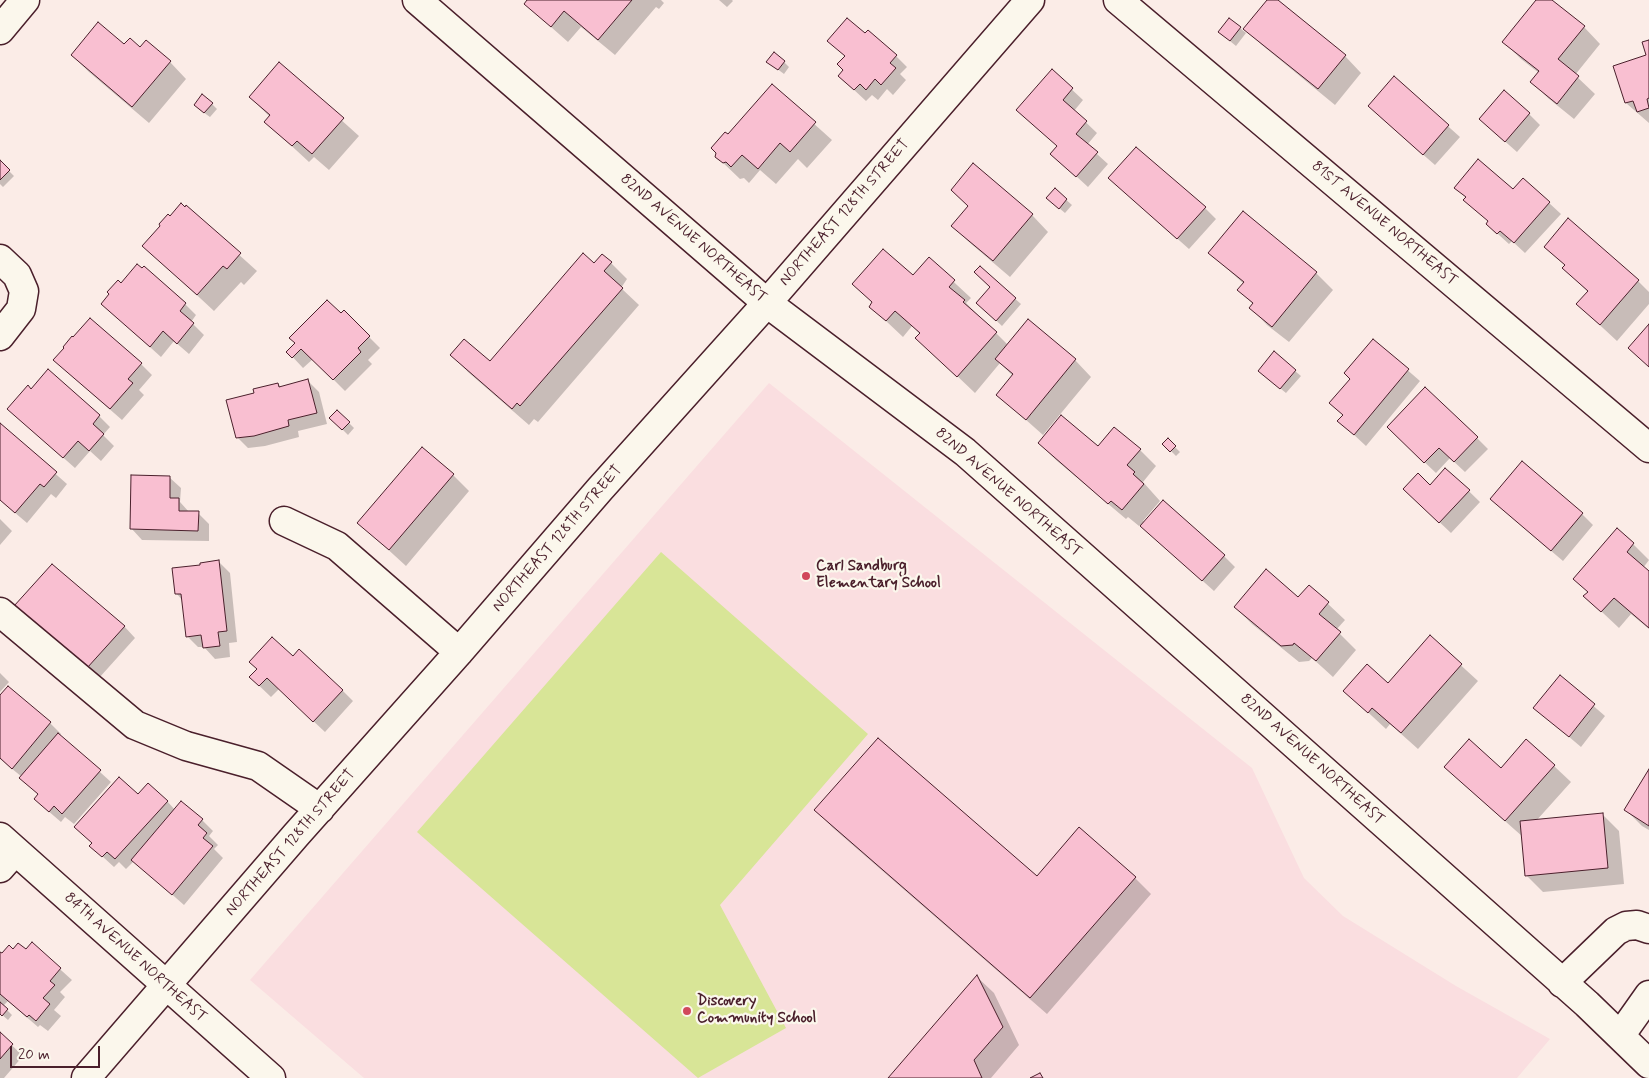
<!DOCTYPE html>
<html>
<head>
<meta charset="utf-8">
<style>
  body { margin:0 }
  #map { position:relative; width:1649px; height:1078px; overflow:hidden; background:#fbece7; font-family:Mynerve,sans-serif }
  canvas { display:block }
  .scale { position:absolute; left:10px; top:1046px; width:90px; height:22px; box-sizing:border-box; border:2px solid #4a1f2b; border-top:0; padding-left:6px; font-size:15px; line-height:18px; white-space:nowrap; color:#4a1f2b; -webkit-text-stroke:4px #fbf7ec; paint-order:stroke }
</style>
</head>
<body>
<div id="map">
<canvas width="1649" height="1078"></canvas>
<div class="scale">20 m</div>
</div>
<script>
const g = document.querySelector('canvas').getContext('2d');
g.lineJoin = 'round';
function fill(path, color) { g.fillStyle = color; g.fill(path, 'evenodd'); }
const poly = rows => new Path2D(rows.map(r => 'M' + r).join(''));
function trace(path, color, width, dash) { g.strokeStyle = color; g.lineWidth = width; g.lineCap = dash ? 'butt' : 'round'; g.setLineDash(dash || []); g.stroke(path); }
function write(font, color, halo, rows, align = 'center') {
  g.font = font + ' Mynerve,sans-serif'; g.lineWidth = 4.5; g.setLineDash([]); g.textBaseline = 'middle'; g.strokeStyle = halo; g.fillStyle = color; for (const [text, x, y, turn = 0] of rows) {
    g.save(); g.translate(x, y); g.rotate((+turn || 0) * Math.PI / 180); g.textAlign = isNaN(turn) ? turn : align; if (halo) g.strokeText(text, 0, 0); g.fillText(text, 0, 0); g.restore();
  }
}
fill(poly([
  [769,383,1252,768,1304,878,1343,916,1456,986,1550,1039,1517,1078,364,1078,250,980]
]), '#fadee0');
fill(poly([
  [661,552,868,734,720,905,786,1028,698,1078,417,832]
]), '#d8e597');
fill(poly([
  [529,0,661,0,664,3,659,9,656,7,615,55,581,27,568,42,525,4],
  [719,0,732,0,733,1,727,7],
  [1268,0,1276,0,1345,56,1361,73,1335,105,1262,45,1245,29],
  [1538,0,1550,0,1584,27,1600,44,1575,75,1595,94,1574,119,1548,98,1532,82,1539,73,1521,59,1504,42],
  [1230,20,1246,33,1236,46,1225,37],
  [829,41,896,56,907,67,900,74,906,80,893,95,887,89,878,100,872,95,866,101,839,76,845,70,846,57],
  [1649,41,1649,123,1626,103,1614,67,1648,56],
  [124,46,170,62,186,79,149,123,89,72,72,55],
  [768,62,784,62,789,67,784,74],
  [279,64,359,136,329,170,314,157,309,162,283,138,266,122,270,117,250,97],
  [1052,71,1083,100,1074,111,1097,133,1087,145,1108,164,1088,187,1052,154,1058,147],
  [1394,78,1460,137,1435,165,1380,117],
  [772,86,832,140,807,168,798,159,776,184,760,170,749,183,744,178,740,179,717,157,728,136],
  [212,104,217,109,210,117,200,110],
  [1529,114,1540,125,1517,152,1492,130],
  [0,162,14,176,3,187,0,184],
  [973,165,1032,215,1048,232,1010,277,969,242,953,226,969,207],
  [1523,179,1561,214,1525,253,1512,241,1509,244,1499,235,1488,224,1489,222,1456,187,1513,190],
  [1121,189,1205,208,1216,219,1189,249],
  [1055,190,1072,205,1065,213,1053,203],
  [186,207,257,271,244,285,241,282,214,311,144,246,170,218],
  [1243,213,1316,273,1333,290,1289,342,1267,325,1251,308,1254,305,1239,290,1244,284,1210,253],
  [1546,246,1638,281,1649,292,1649,304,1617,341,1577,304,1588,292,1564,268,1566,266],
  [929,259,971,298,966,303,1008,345,1075,360,1091,377,1043,435,998,395,1013,376,1000,363,975,393,934,354,920,334,912,326,903,337,870,306,913,277],
  [611,263,627,279,621,288,639,305,538,422,534,419,529,425,468,372,452,355,490,362,594,265],
  [980,268,1021,304,1002,326,983,308,992,287],
  [121,285,185,304,196,315,191,322,204,335,189,354,174,341,161,357,102,304],
  [344,312,380,348,368,360,372,364,345,391,313,359,303,368,288,352],
  [1374,341,1420,381,1366,446,1339,421,1344,416,1331,403,1351,379],
  [141,364,152,375,139,390,144,395,122,420,66,371],
  [1295,371,1301,376,1286,393,1265,376],
  [308,381,319,392,327,424,298,431,299,437,265,446,248,448,237,437,278,384,281,387],
  [31,391,99,416,110,427,103,435,114,446,101,461,90,451,75,468,8,409],
  [337,411,354,428,348,435,331,418],
  [0,425,67,484,56,498,51,494,27,523,0,500],
  [1399,438,1477,438,1488,449,1465,472,1450,458,1436,473],
  [1168,440,1180,452,1176,456,1164,444],
  [1039,443,1140,450,1156,466,1143,482,1160,501,1143,521,1224,556,1235,567,1214,591,1140,525,1139,526,1128,517,1126,519,1056,460],
  [1446,469,1480,502,1451,533,1416,500],
  [453,475,469,491,406,566,359,523],
  [169,477,181,488,180,502,189,512,198,513,209,524,209,541,142,540,131,528],
  [1503,510,1582,514,1593,525,1563,561],
  [0,519,12,531,0,545],
  [1633,544,1649,560,1643,568,1649,573,1649,629,1631,614,1619,628,1585,596],
  [219,562,230,573,237,642,229,643,230,657,215,659,204,647,198,647,187,636,183,601,176,593,201,567],
  [1309,586,1345,620,1336,630,1356,650,1333,677,1312,658,1309,661,1299,662,1252,624,1235,607,1299,599],
  [27,617,124,626,135,638,99,678],
  [1430,637,1478,681,1418,749,1390,724,1386,729,1345,691,1388,685],
  [293,657,342,690,353,701,325,732,279,689,271,697,250,677],
  [0,673,9,682,0,692],
  [1560,677,1605,716,1581,747,1535,708],
  [8,688,50,723,61,734,60,736,111,782,74,824,65,817,61,822,47,810,36,799,39,795,22,777,0,759,0,697],
  [1554,766,1571,782,1536,821,1602,814,1619,831,1624,884,1543,892,1527,876,1523,837,1462,783,1501,769],
  [1649,771,1649,830,1642,826,1625,809],
  [138,796,167,801,175,810,202,820,213,831,209,836,218,845,214,849,223,858,184,905,134,861,126,869,119,862,114,867,91,846],
  [816,810,1037,878,1135,878,1151,894,1047,1014,832,827],
  [32,944,72,980,60,992,65,997,54,1010,61,1016,48,1031,40,1025,38,1027,8,1001,3,1006,12,1015,8,1020,0,1013,0,953,13,951,26,951],
  [977,977,994,993,1019,1045,991,1078,890,1078],
  [0,1034,23,1056,4,1078,0,1078]
]), '#0003');
const building = poly([
  [527,0,632,0,598,40,564,11,551,27,524,4,527,0],
  [1267,0,1278,0,1346,55,1318,89,1243,29,1267,0],
  [1536,0,1552,0,1585,26,1558,59,1579,76,1557,104,1530,82,1539,71,1502,42,1536,0],
  [847,18,865,33,868,30,897,55,890,63,896,68,881,85,875,79,866,90,860,84,854,90,838,76,843,70,837,64,845,56,827,41,847,18],
  [1229,18,1241,27,1230,41,1218,32,1229,18],
  [98,22,124,44,130,38,140,47,146,40,171,61,132,107,71,55,98,22],
  [1649,40,1649,98,1647,99,1649,108,1637,112,1633,101,1625,103,1613,66,1646,55,1642,42,1649,40],
  [774,52,785,61,778,70,766,62,774,52],
  [279,62,344,118,312,154,297,141,292,146,264,122,270,115,249,97,279,62],
  [1052,69,1073,88,1063,100,1087,121,1076,134,1098,152,1076,177,1050,154,1057,146,1016,110,1052,69],
  [1394,76,1449,125,1423,155,1368,106,1394,76],
  [772,84,816,122,790,152,780,143,758,169,742,155,731,167,726,162,723,163,715,157,716,153,711,148,725,132,728,134,772,84],
  [1504,90,1530,113,1505,142,1479,119,1504,90],
  [202,94,213,103,204,113,194,105,202,94],
  [1136,147,1206,207,1177,239,1108,178,1136,147],
  [1478,159,1513,189,1523,178,1550,202,1514,243,1500,231,1497,234,1486,224,1488,221,1463,200,1466,197,1454,188,1478,159],
  [0,160,10,170,0,180,0,160],
  [973,163,1033,214,993,261,951,226,968,206,951,190,973,163],
  [1055,188,1067,199,1059,209,1046,198,1055,188],
  [181,203,185,207,186,205,241,253,227,269,223,266,197,295,142,246,160,226,159,224,168,214,170,216,181,203],
  [1243,211,1317,272,1272,327,1249,308,1253,303,1237,290,1244,282,1208,253,1243,211],
  [1568,218,1639,280,1600,325,1576,304,1588,291,1562,268,1565,265,1544,247,1568,218],
  [883,249,913,275,929,257,955,280,949,287,965,300,963,302,997,332,957,377,915,338,920,333,895,311,886,321,869,307,872,302,852,284,883,249],
  [583,253,594,263,602,254,612,262,604,271,623,288,520,406,517,403,512,409,450,355,464,339,490,361,583,253],
  [137,264,142,268,144,266,186,303,180,311,194,323,177,344,163,331,150,347,101,304,109,294,107,292,118,280,121,283,137,264],
  [980,266,1016,298,996,321,976,303,990,287,974,272,980,266],
  [327,300,341,313,344,310,370,336,358,348,361,352,333,380,301,349,292,358,286,352,295,343,289,338,327,300],
  [90,318,142,363,128,379,133,383,110,409,53,360,64,348,63,347,72,336,73,337,90,318],
  [1028,319,1076,359,1026,420,996,395,1013,374,995,359,1028,319],
  [1649,324,1649,367,1628,348,1649,324],
  [1373,339,1409,369,1354,435,1337,421,1343,415,1329,403,1350,379,1344,373,1373,339],
  [1274,351,1296,370,1280,389,1258,371,1274,351],
  [48,369,100,415,93,424,104,434,89,451,78,441,63,458,7,409,28,385,31,389,48,369],
  [308,379,317,413,288,420,289,426,254,436,236,438,226,400,254,393,253,389,278,383,279,387,308,379],
  [1425,387,1478,437,1454,462,1439,448,1424,463,1387,427,1425,387],
  [337,410,350,422,342,430,329,418,337,410],
  [1061,415,1098,446,1114,427,1141,449,1127,465,1135,472,1133,474,1144,484,1122,510,1111,501,1108,504,1038,443,1061,415],
  [0,423,57,472,44,487,40,484,15,513,0,500,0,423],
  [1168,438,1176,446,1170,452,1162,444,1168,438],
  [422,447,454,474,389,550,357,523,422,447],
  [1522,461,1583,513,1551,551,1490,499,1522,461],
  [1445,468,1470,490,1439,523,1403,489,1418,473,1430,485,1445,468],
  [131,475,170,476,170,498,179,498,179,511,199,511,198,531,130,529,131,475],
  [1163,500,1225,555,1202,581,1140,526,1163,500],
  [1617,528,1634,543,1627,552,1649,571,1649,628,1614,598,1601,612,1583,596,1588,592,1573,579,1617,528],
  [219,560,227,631,218,632,220,646,203,648,201,635,186,637,181,594,175,594,172,568,200,565,200,563,219,560],
  [52,564,125,626,87,668,14,606,52,564],
  [1266,569,1298,597,1309,585,1329,602,1319,614,1341,632,1316,661,1294,643,1293,645,1281,646,1234,607,1266,569],
  [1430,635,1462,664,1401,733,1372,708,1368,713,1343,691,1367,664,1388,683,1430,635],
  [272,637,293,656,299,649,343,690,313,722,267,678,259,686,249,677,257,669,249,662,272,637],
  [1560,675,1595,704,1569,737,1533,708,1560,675],
  [8,686,51,722,12,769,0,758,0,695,8,686],
  [58,733,101,770,62,814,54,806,49,812,34,799,38,794,19,778,58,733],
  [878,738,1037,876,1079,827,1136,877,1030,998,814,810,878,738],
  [1469,739,1501,768,1526,739,1555,765,1505,821,1444,767,1469,739],
  [1649,769,1649,826,1624,810,1649,769],
  [119,777,138,794,148,783,168,801,115,859,107,852,102,857,89,846,92,843,74,827,119,777],
  [181,801,203,819,198,825,207,833,203,838,213,846,172,895,131,860,181,801],
  [1603,813,1608,868,1525,876,1520,821,1603,813],
  [32,942,61,968,50,981,55,985,43,998,50,1004,36,1021,29,1015,27,1017,0,994,0,952,2,953,9,945,13,949,18,943,26,949,32,942],
  [977,975,1003,1027,974,1060,982,1078,888,1078,977,975],
  [0,1002,8,1009,2,1016,0,1014,0,1002],
  [0,1032,13,1044,0,1059,0,1032],
  [1040,1073,1043,1078,1030,1078,1040,1073]
]);
fill(building, '#f9bfd1');
trace(building, '#4a1f2b', 1);
const minor = poly([
  [417,0,767,303,965,452,1587,1004,1649,1064],
  [1118,0,1649,448],
  [0,30,25,0],
  [0,259,17,275,24,291,21,309,0,336],
  [284,521,337,546,459,652],
  [0,612,135,725,186,746,258,766,320,809],
  [0,837,271,1078],
  [0,868,15,851],
  [1562,983,1616,931,1626,926,1637,925,1649,929],
  [1620,1036,1649,995],
  [86,1078,296,835,459,652,600,489,767,303,1030,0]
]);
trace(minor, '#4a1f2b', 31);
trace(minor, '#fbf7ec', 28);
for (const [x, y, r, color] of [
  [806,576,5,"#d1495b"],
  [687,1011,5,"#d1495b"]
]) { const dot = new Path2D(); dot.arc(x, y, r, 0, 2 * Math.PI); g.fillStyle = color; g.fill(dot); trace(dot, '#fbf7ec', 2); }
write('15px', '#4a1f2b', '#fbf7ec', [
  ["NORTHEAST 128TH STREET",845,213,-49],
  ["81ST AVENUE NORTHEAST",1384,224,40],
  ["82ND AVENUE NORTHEAST",693,239,41],
  ["82ND AVENUE NORTHEAST",1008,493,41],
  ["NORTHEAST 128TH STREET",558,539,-49],
  ["82ND AVENUE NORTHEAST",1312,760,42],
  ["NORTHEAST 128TH STREET",291,843,-49],
  ["84TH AVENUE NORTHEAST",135,958,42]
]);
write('bold 15px', '#4a1f2b', '#fbf7ec', [
  ["Carl Sandburg",816,567],
  ["Elementary School",816,584],
  ["Discovery",697,1002],
  ["Community School",697,1019]
], 'left');
</script>
</body>
</html>
